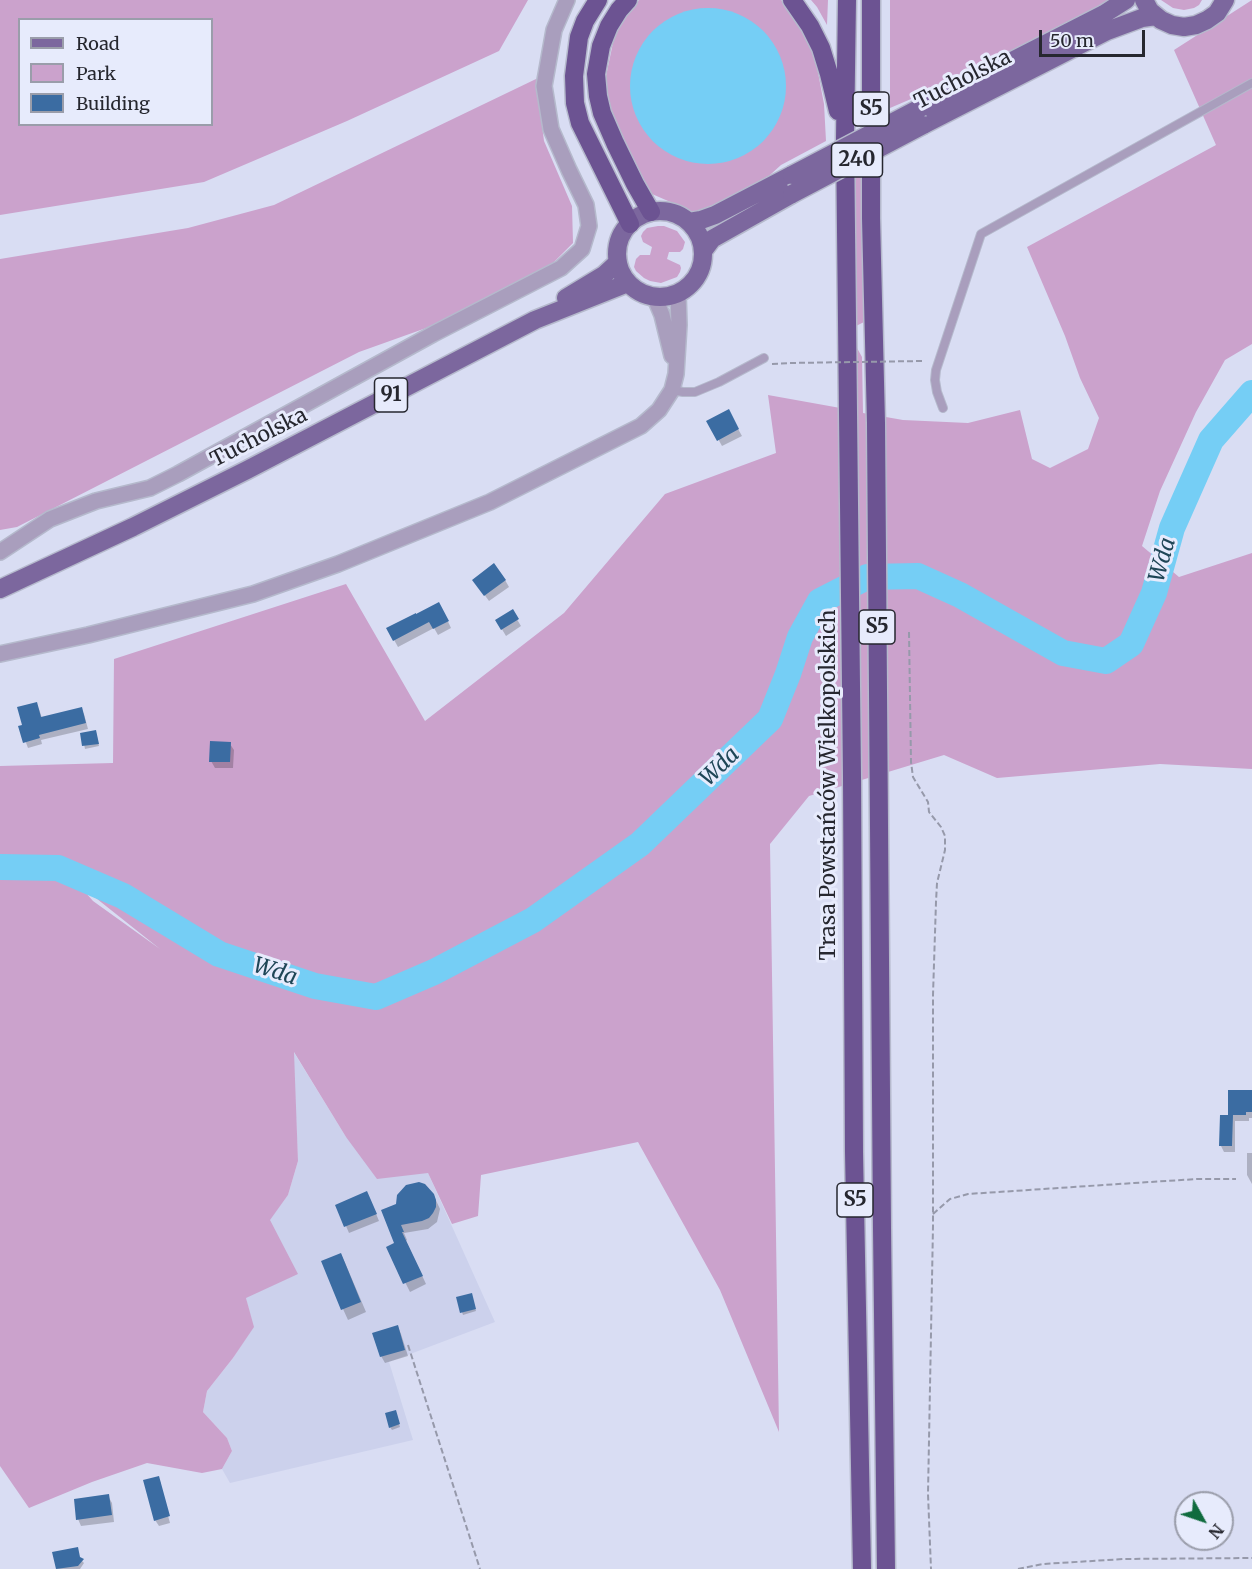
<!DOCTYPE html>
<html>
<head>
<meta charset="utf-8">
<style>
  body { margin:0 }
  #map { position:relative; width:1252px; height:1569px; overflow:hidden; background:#d9ddf3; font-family:Merriweather,serif }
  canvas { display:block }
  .legend { position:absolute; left:18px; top:18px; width:195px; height:108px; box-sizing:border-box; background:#e7ebfc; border:2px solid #9a9daa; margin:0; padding:8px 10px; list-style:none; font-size:18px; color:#26272f }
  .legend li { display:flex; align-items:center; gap:12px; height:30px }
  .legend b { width:30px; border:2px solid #9a9daa }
  .north { position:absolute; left:1174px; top:1491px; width:60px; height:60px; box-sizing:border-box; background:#e7ebfc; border:2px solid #9a9daa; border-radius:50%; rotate:130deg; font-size:16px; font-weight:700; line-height:24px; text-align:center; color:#26272f }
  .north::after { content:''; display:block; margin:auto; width:21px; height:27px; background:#106b3e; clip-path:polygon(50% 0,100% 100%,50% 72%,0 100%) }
  .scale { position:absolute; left:1039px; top:30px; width:106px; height:27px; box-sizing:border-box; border:3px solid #26272f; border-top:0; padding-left:8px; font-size:18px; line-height:21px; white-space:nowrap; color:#26272f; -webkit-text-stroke:4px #e7ebfc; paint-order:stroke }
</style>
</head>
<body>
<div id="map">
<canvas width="1252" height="1569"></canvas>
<ul class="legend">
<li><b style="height:8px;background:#7c679e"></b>Road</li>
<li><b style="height:16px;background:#cba2cc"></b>Park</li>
<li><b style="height:16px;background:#3b6ca2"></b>Building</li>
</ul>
<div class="north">N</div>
<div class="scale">50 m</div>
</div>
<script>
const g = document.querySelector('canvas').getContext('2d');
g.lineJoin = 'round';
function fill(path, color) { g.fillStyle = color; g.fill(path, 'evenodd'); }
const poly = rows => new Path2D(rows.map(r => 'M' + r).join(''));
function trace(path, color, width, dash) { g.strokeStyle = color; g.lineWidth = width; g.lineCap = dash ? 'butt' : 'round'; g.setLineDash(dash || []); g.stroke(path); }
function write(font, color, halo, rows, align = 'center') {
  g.font = font + ' Merriweather,serif'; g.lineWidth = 6; g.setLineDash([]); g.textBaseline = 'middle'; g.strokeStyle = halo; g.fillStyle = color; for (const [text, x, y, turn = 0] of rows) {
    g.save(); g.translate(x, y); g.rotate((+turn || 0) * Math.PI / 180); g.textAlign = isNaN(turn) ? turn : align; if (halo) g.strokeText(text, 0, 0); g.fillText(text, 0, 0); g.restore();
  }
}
fill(poly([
  [293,1051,346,1137,428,1173,495,1322,389,1362,413,1440,230,1483,222,1469,232,1451,227,1438,203,1412,207,1391,233,1358,253,1327,246,1298,269,1220,288,1195,298,1161]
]), '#ccd1ec');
fill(poly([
  [0,0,528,0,499,51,347,121,204,182,0,215],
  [20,20,212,20,212,124,20,124],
  [639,0,781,0,787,5,812,41,824,104,826,141,781,165,760,184,698,214,652,194,634,166,610,115,605,81,614,38,623,20],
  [811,0,828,0,827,25,817,7],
  [890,0,1113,0,951,86,932,90,890,108],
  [1161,0,1202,0,1199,5,1194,8,1184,10,1173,8],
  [1252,0,1252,344,1225,360,1196,412,1160,491,1142,546,1179,577,1252,553,1252,769,1160,764,997,778,944,755,809,796,770,844,779,1432,720,1290,638,1142,481,1175,478,1216,452,1224,428,1173,377,1179,346,1137,294,1052,298,1161,288,1195,270,1220,298,1274,246,1298,254,1327,233,1358,207,1391,203,1412,227,1438,232,1451,222,1469,202,1473,147,1463,92,1482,29,1508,0,1466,0,766,113,763,114,659,346,584,425,721,564,613,665,494,776,453,768,395,857,411,857,348,862,357,863,413,903,420,968,423,1020,410,1032,459,1050,468,1088,449,1099,418,1080,378,1065,336,1027,247,1216,145,1174,50],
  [77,883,160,949,93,901],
  [536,79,544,141,572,206,573,243,546,270,457,317,359,352,17,527,0,530,0,259,188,228,274,205],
  [862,171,864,322,854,327,852,176],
  [658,226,664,226,677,231,685,242,683,249,680,252,669,252,667,259,680,265,681,268,680,272,677,277,661,283,650,281,644,278,636,271,634,267,636,259,640,255,650,255,652,247,643,242,641,236,643,232,647,228]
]), '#cba2cc');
fill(poly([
  '630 86a78 78 0 1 1 156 0a78 78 0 1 1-156 0Z'
]), '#75cef5');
fill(poly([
  [728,411,742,436,722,446,708,421],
  [505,580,509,587,489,601,478,586],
  [443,611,451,628,438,635,434,628,398,647,388,629],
  [512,611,521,626,506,636,497,621],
  [36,703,39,709,42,718,81,709,84,714,88,729,41,740,42,744,28,748,20,727,24,726],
  [96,732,99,746,85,749,82,734],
  [230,744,234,750,233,768,215,768,211,761],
  [1252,1091,1252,1118,1249,1118,1249,1121,1235,1121,1235,1152,1224,1152,1221,1146,1230,1116],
  [1247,1153,1252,1153,1252,1184,1247,1175],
  [433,1194,440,1209,437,1222,428,1229,404,1233,407,1240,406,1241,426,1284,410,1292,388,1248,396,1244,383,1211],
  [370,1199,379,1221,349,1233,337,1205],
  [341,1254,346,1265,366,1312,348,1320,343,1309,323,1262],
  [472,1297,476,1311,463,1315,462,1312],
  [398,1327,401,1334,408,1356,385,1363,381,1356],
  [396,1414,400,1427,392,1430,390,1427],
  [158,1478,161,1483,159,1483,170,1523,159,1526,155,1520],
  [108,1496,112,1503,114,1522,81,1526,78,1519],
  [54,1554,80,1559,84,1563,80,1569,57,1569]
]), '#0003');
trace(poly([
  [0,867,58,868,123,896,219,954,315,986,376,997,434,972,533,920,640,844,770,719,788,674,800,637,820,601,867,577,918,576,960,595,1063,653,1106,661,1131,644,1154,593,1172,528,1211,440,1252,393]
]), '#75cef5', 26);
fill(poly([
  [729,409,739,429,717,441,706,421],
  [494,563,506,580,484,596,472,580],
  [439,602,449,621,433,629,429,622,393,641,386,628,416,613,416,614],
  [513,609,519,619,501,630,495,620],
  [37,702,41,717,82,707,86,723,39,735,40,738,23,743,18,726,22,725,17,707],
  [96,730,99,744,82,746,80,733],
  [210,741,231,742,230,762,209,762],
  [1228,1090,1252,1090,1252,1112,1246,1112,1246,1115,1233,1115,1232,1146,1219,1146,1220,1115,1230,1115,1228,1115],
  [419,1182,425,1184,434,1194,436,1200,436,1207,433,1213,429,1218,422,1221,401,1225,404,1232,402,1232,423,1276,403,1284,386,1247,394,1243,381,1210,396,1204,397,1195,406,1185],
  [367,1191,377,1214,344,1227,335,1205],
  [341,1253,361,1302,341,1310,321,1261],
  [472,1293,476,1309,460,1313,456,1297],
  [398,1325,405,1350,380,1357,372,1333],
  [396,1410,400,1424,389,1428,385,1413],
  [159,1476,170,1516,154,1521,143,1480],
  [109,1494,112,1515,76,1520,74,1499],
  [78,1547,80,1557,84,1559,78,1566,56,1569,52,1552]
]), '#3b6ca2');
const service = poly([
  [672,390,683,392,695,392,719,382,764,358],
  [943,408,937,392,935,380,936,370,981,234,1252,83]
]);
const minor = poly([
  [654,296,662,315,672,356],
  [0,552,50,519,96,501,150,488,178,474,433,334,561,268,582,249,589,226,586,205,569,170,551,129,544,86,554,30,567,0],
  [0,654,88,635,253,594,338,564,490,502,641,426,659,410,672,390,676,374,679,325,678,293]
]);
const primary = poly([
  [1144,0,1150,11,1161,20,1172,25,1184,27,1196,25,1207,20,1217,13,1225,0],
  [922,107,1104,14,1126,0],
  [923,125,1107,31,1142,18,1156,16],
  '617 254a43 43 0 1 1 86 0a43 43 0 1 1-86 0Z',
  [689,222,701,220,715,215,792,175],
  [703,251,712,239,792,194],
  [566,298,604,275,618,262],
  [0,589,133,527,247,470,535,320,628,283]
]);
const motorway = poly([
  [598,0,585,21,579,37,574,76,575,103,580,123,630,224],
  [628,0,619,10,609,26,601,46,596,74,598,96,602,113,615,143,635,184,651,212],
  [792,0,810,26,821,48,829,74,838,111],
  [847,0,845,139,852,777,854,1152,862,1569],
  [871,0,871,218,876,423,882,1228,886,1569]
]);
trace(service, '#b5b9cc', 10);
trace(minor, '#b5b9cc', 18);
trace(primary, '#b5b9cc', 21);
trace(motorway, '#b5b9cc', 21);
trace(poly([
  [772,364,790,363],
  [909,632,911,762,913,777,928,802,929,812,941,827,945,836,945,850,937,883,936,902,933,995,933,1226,928,1494,931,1569],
  [933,1214,950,1199,968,1194,1134,1183,1198,1179,1236,1179],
  [408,1345,480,1569],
  [1018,1569,1043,1564,1124,1559,1252,1558]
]), '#9699aa', 2, [6, 3]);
trace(service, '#a99ebd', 8);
trace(minor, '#a99ebd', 15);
trace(primary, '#7c679e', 18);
trace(motorway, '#6c5392', 18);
const primaryBridge = poly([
  [792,175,922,107],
  [792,194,923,125]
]);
trace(primaryBridge, '#b5b9cc', 21, []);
trace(poly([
  [790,363,922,361]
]), '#9699aa', 2, [6, 3]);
trace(primaryBridge, '#7c679e', 18);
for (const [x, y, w] of [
  [871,109,36],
  [857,160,51],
  [391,395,33],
  [877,627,36],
  [855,1200,36]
]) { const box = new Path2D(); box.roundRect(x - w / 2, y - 17, w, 34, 4.5); g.fillStyle = '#e7ebfc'; g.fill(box); trace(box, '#26272f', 1.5); }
write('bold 20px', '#26272f', null, [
  ["S5",871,109],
  ["240",857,160],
  ["91",391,395],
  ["S5",877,627],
  ["S5",855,1200]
]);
write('21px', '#26272f', '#e7ebfc', [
  ["Tucholska",963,80,-27],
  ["Tucholska",259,438,-27],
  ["Trasa Powstańców Wielkopolskich",829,785,-90]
]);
write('italic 22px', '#1f4657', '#e7ebfc', [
  ["Wda",1163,560,-74],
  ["Wda",720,767,-44],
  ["Wda",275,972,18]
]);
</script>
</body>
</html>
